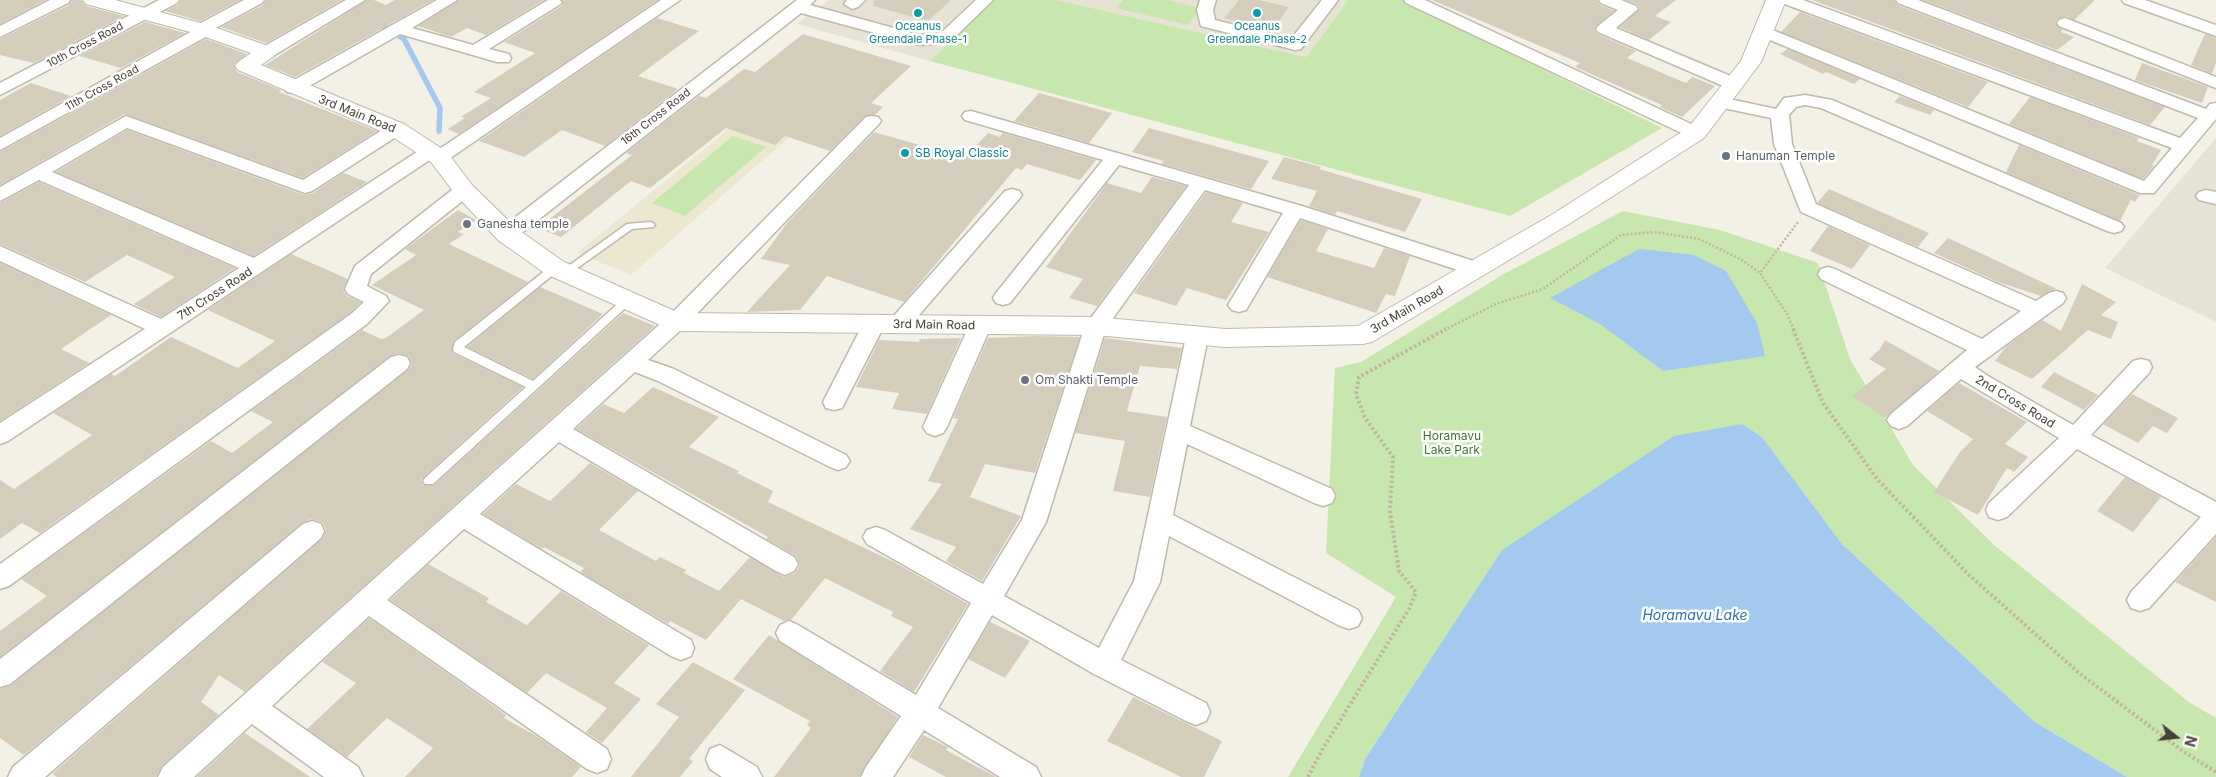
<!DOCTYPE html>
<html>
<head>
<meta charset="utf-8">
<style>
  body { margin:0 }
  #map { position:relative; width:2216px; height:777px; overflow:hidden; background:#f3f0e6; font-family:Inter,sans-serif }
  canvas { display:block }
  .north { position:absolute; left:2151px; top:712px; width:50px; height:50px; -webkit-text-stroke:4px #fff; paint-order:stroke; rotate:106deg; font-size:14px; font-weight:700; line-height:20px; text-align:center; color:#464136 }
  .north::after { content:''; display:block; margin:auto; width:18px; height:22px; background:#464136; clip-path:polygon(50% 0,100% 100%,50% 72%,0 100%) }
</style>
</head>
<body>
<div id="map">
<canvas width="2216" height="777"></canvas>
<div class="north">N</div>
</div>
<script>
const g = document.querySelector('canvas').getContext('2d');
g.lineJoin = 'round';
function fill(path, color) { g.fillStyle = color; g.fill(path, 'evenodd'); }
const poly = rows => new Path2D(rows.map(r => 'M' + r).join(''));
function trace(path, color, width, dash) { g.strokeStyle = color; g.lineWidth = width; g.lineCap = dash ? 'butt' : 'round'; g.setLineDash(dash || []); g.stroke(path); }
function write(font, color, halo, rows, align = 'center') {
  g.font = font + ' Inter,sans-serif'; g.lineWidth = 5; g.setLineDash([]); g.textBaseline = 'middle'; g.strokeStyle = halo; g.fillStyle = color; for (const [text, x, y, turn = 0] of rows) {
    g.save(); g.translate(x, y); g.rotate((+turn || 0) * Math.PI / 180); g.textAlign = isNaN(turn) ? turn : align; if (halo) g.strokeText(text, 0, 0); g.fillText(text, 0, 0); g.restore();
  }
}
fill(poly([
  [829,0,994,0,930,61,797,24],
  [1057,0,1348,0,1306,57],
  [2216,138,2216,322,2105,268]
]), '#e7e3d4');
fill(poly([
  [790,79,839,94,631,275,577,253]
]), '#ece7d0');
fill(poly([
  [994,0,1057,0,1306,57,1348,0,1402,0,1662,128,1510,216,930,61],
  [1123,0,1167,0,1201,8,1187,25,1116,8],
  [733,136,766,147,685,216,652,203],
  [1623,211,1720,230,1818,263,1850,359,1913,465,1994,545,2189,702,2216,718,2216,777,2127,777,2035,722,1842,544,1762,437,1741,424,1502,550,1365,759,1359,777,1288,777,1396,597,1326,553,1335,368,1361,362,1502,275]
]), '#c8e7af');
fill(poly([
  [1639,249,1694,255,1726,271,1757,323,1765,356,1663,371,1600,324,1550,298],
  [1742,424,1762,437,1842,544,2035,722,2127,777,1359,777,1365,759,1502,550,1674,436]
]), '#a3c9ef');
trace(poly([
  [377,23,404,39,440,108,439,131]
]), '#a3c9ef', 5.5);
fill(poly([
  [0,0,46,0,0,24],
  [72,0,81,0,86,6,124,16,34,63,0,55,0,39,69,5],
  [181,0,240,0,200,21,165,11,178,5],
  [266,0,342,0,266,43,221,27,263,5],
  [367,0,374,0,386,5,394,0,433,0,295,77,265,65],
  [459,0,544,0,486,35,467,28,451,37,418,26],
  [562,0,658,0,459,134,448,129,465,118,461,117,491,98,474,92,535,53,504,42,563,5],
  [874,0,951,0,928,21,873,6],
  [1239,0,1258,0,1289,7,1273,30,1224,18],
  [1432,0,1597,0,1600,5,1614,11,1597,25,1594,30,1597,34,1636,51,1627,58,1686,83,1692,77,1715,86,1682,117,1660,107,1662,105,1575,67,1580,63],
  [1626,0,1676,0,1655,16,1671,22,1649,40,1620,27,1640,9,1637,4],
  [1812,0,1894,0,1897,5,2165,107,2150,125],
  [1923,0,2095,0,2074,20,2066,16,2057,19,2055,24,2063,30,2061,32,2074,37,2057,50],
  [1800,12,1988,82,1968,107,1781,32],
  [657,18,699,31,638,76,678,89,605,146,562,130,524,157,479,141],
  [145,22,185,33,121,68,79,56],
  [803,34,911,66,871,103,883,107,875,115,865,116,830,151,785,136,775,145,726,128,650,188,631,181,561,237,538,228,632,155,626,153,699,96,706,98,744,69,755,72],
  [2205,34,2216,38,2216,63,2212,74,2191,65],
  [206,39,247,54,234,65,237,72,281,90,279,92,377,131,303,178,125,114,0,185,0,152],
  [1788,49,1860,79,1854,84,1826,72,1823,74,1780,54],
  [2142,63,2208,87,2202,103,2135,80],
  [31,83,71,96,0,136,0,100],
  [1039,93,1112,113,1089,143,1014,121],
  [1900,96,1934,110,1930,115,1894,102],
  [2030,97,2139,138,2137,141,2161,150,2152,165,2154,166,2143,179,2009,124],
  [1149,128,1269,161,1251,189,1162,164,1164,161,1132,152],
  [127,130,304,195,313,193,343,173,367,182,254,256,56,172],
  [874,132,965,158,988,133,1000,137,1003,133,1096,160,1080,180,1027,164,1022,170,1016,168,904,302,827,276,800,310,747,312,790,265,761,259,787,223],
  [2019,145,2139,195,2140,195,2135,202,2131,200,2120,221,2006,172],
  [1284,157,1321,167,1319,169,1422,199,1405,232,1337,211,1335,215,1309,206,1317,191,1271,179],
  [1152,177,1186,186,1097,306,1069,298,1083,279,1046,267,1107,183,1141,193],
  [39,182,235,268,161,317,134,304,175,277,127,255,85,282,0,244,0,203],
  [1829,189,1929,233,1918,247,1817,203],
  [1206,192,1243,203,1231,222,1269,232,1226,300,1187,288,1176,306,1134,293],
  [458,210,476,220,458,232,464,234,449,244,528,282,454,341,452,353,523,387,424,477,421,480,423,485,434,485,623,313,655,326,245,692,219,675,201,702,219,715,162,766,156,777,57,777,52,774,322,539,326,530,322,522,311,519,302,523,24,755,0,738,0,689,11,685,408,370,412,364,409,356,399,353,390,356,0,657,0,631,47,596,21,579,211,441,232,453,273,422,251,411,362,330,381,339,386,338,424,310,372,285,416,255,405,249],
  [1301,220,1328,229,1316,251,1374,268,1384,248,1410,256,1395,296,1386,294,1376,313,1267,277],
  [1828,226,1870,245,1852,269,1810,251],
  [1948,238,2055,288,2055,289,2041,296,1998,282,1934,253],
  [291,254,348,279,343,290,347,296,361,302,350,313,40,533,22,523,0,539,0,480,14,489,92,435,53,413,111,374,115,376,171,337,238,368,275,341,208,310],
  [0,263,111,315,61,349,89,363,0,421],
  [2082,284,2116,302,2101,315,2118,322,2111,339,2088,330,2032,379,1995,361,2006,347,2042,320,2061,331],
  [540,287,603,314,533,379,467,347],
  [1036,336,1080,337,1035,473,985,464,970,497,1021,516,982,581,946,561,956,547,910,529,942,484,928,481,958,419,953,418,988,338],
  [961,338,927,414,892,409,899,393,856,387,879,340,919,342,920,339],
  [1105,338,1182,348,1177,369,1140,366,1127,411,1167,417,1150,497,1113,491,1125,441,1075,433],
  [1885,340,1939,371,1886,418,1852,396,1886,369,1869,359,1880,349],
  [2054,372,2098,395,2084,410,2041,387],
  [1959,383,2027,422,2005,444,2028,457,2014,472,2007,468,1978,515,1934,492,1960,452,1973,439,1927,411],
  [653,387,719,417,689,447,739,471,737,473,773,491,768,502,896,563,968,604,914,692,880,671,913,627,891,616,893,612,825,578,791,620,784,621,741,599,706,640,670,621,668,624,580,572,584,568,544,547,542,549,483,514,516,484,550,501,590,463,638,491,599,530,656,561,660,557,686,570,684,573,719,591,750,557,784,577,795,573,800,565,796,556,766,539,768,537,576,429,603,404,624,413],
  [2132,394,2178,418,2167,433,2153,426,2138,443,2103,424],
  [2125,477,2161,497,2133,532,2097,511],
  [2216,537,2216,602,2175,582],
  [428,564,489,598,486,602,527,625,561,591,649,645,614,683,641,699,602,743,586,732,607,708,546,673,527,693,390,600],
  [369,618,506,715,504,718,538,737,581,767,572,777,405,777,433,748,387,718,347,757,307,729,356,683,322,662],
  [990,622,1030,641,1005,678,968,659],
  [769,635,898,717,859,777,774,777,811,728,807,725,810,721,733,679],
  [693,662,745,690,689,759,693,761,680,777,631,777,679,717,656,704],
  [1133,697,1222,741,1204,777,1181,777,1107,741],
  [245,733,310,777,197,777],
  [923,735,948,747,946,750,996,777,946,777,909,757]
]), '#d4cdbc');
const service = poly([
  [650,222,653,223,655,225,653,227,632,229,569,274,565,275,560,272,627,224,650,222],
  [555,265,559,266,560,268,559,270,464,347,533,381,624,298,628,297,633,301,433,484,425,484,423,481,425,478,526,387,454,352,453,349,455,342,551,266,555,265]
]);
const minor = poly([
  [50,0,70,0,68,3,0,37,0,26,50,0],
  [159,0,179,0,177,3,0,95,0,83,159,0],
  [244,0,264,0,262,3,212,30,211,34,0,150,0,138,194,30,195,26,244,0],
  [346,0,365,0,273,56,267,57,261,56,259,52,261,48,346,0],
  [437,0,457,0,412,28,473,45,548,0,560,0,562,3,489,49,509,54,511,58,509,62,497,62,400,34,299,92,293,93,287,92,284,88,287,84,437,0],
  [661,0,680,0,446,161,439,163,431,159,8,441,0,444,0,423,145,329,0,261,0,246,161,319,239,268,39,180,0,201,0,187,126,116,303,180,390,125,402,125,405,129,402,133,312,191,305,193,127,128,52,172,254,258,423,148,430,146,438,150,661,0],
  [797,0,815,0,810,5,919,35,935,34,943,31,976,0,993,0,955,37,938,44,919,45,801,13,514,239,507,240,500,239,497,234,500,229,797,0],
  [847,0,865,0,858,7,852,9,844,4,847,0],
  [1200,0,1216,0,1213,10,1215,20,1291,39,1322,0,1338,0,1301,49,1295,50,1201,26,1197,10,1200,0],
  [1404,0,1425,0,1702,129,1705,133,1702,137,1690,137,1406,3,1404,0],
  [1599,0,1621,0,1636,6,1638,9,1616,28,1740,80,1743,84,1740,88,1734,89,1728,88,1598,32,1596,29,1598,26,1618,10,1601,3,1599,0],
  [1780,0,1803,0,2180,138,2198,118,1898,3,1896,0,1918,0,2206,109,2210,104,2216,103,2216,119,2154,193,2140,193,1758,35,1756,32,1758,29,1770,29,2144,181,2172,148,1782,3,1780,0],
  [2122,0,2145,0,2216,25,2216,36,2124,3,2122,0],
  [2065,18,2216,77,2216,88,2059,26,2057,23,2059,20,2065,18],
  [1805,95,1832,100,2121,223,2124,227,2121,231,2114,233,2107,231,1821,108,1805,105,1796,107,1789,115,1792,144,1816,204,2036,301,2049,293,2056,291,2063,293,2066,298,2063,303,1975,367,1988,376,2073,425,2133,361,2141,359,2149,361,2152,367,2149,373,2091,435,2216,502,2216,534,2149,608,2140,611,2131,608,2127,600,2131,592,2201,517,2077,449,2007,517,1998,520,1989,517,1986,510,1989,503,2059,438,1961,379,1907,426,1899,429,1891,426,1887,420,1891,414,1967,350,1821,279,1818,274,1821,269,1828,267,1835,269,1982,339,2021,311,1801,212,1774,144,1771,118,1714,106,1711,102,1714,98,1720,97,1776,109,1784,98,1805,95],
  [971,111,1302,206,1483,264,1486,269,1483,274,1476,276,1300,218,1246,310,1239,312,1232,310,1228,305,1283,213,1205,190,1106,328,1046,522,1004,596,1099,648,1134,581,1186,337,1189,332,1197,329,1205,332,1208,337,1190,426,1332,489,1335,496,1332,503,1323,506,1314,503,1187,444,1173,515,1358,610,1362,618,1358,626,1349,629,1340,626,1169,536,1160,582,1121,660,1206,703,1210,712,1206,721,1196,725,1186,721,1094,674,992,615,938,708,1036,767,1041,777,1000,777,924,730,893,777,861,777,866,767,901,716,780,641,776,633,780,625,789,621,798,625,916,695,971,603,867,544,863,537,867,530,876,527,885,530,983,584,1022,520,1085,326,1189,185,1119,165,1010,303,1003,305,996,303,993,298,996,293,1103,160,965,120,962,116,965,112,971,111],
  [872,116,878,117,881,121,878,125,684,327,648,360,674,369,846,455,850,461,846,467,838,470,830,467,658,381,635,372,573,429,794,557,798,564,794,571,785,575,776,571,559,442,480,514,691,640,694,648,691,656,681,660,671,656,464,529,387,600,607,749,611,759,607,769,597,773,587,769,369,616,272,706,358,767,363,777,324,777,252,724,194,777,158,777,163,767,668,317,866,117,872,116],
  [464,184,471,186,474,190,471,194,371,274,367,286,386,296,389,301,367,324,9,586,0,589,0,564,351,314,364,302,348,294,345,289,355,266,457,186,464,184],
  [1012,189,1019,191,1022,195,1019,199,907,329,899,331,891,329,888,324,891,319,1005,191,1012,189],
  [2206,190,2216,192,2216,204,2199,200,2196,196,2199,192,2206,190],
  [874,317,882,319,885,324,845,402,842,408,834,410,826,408,823,402,863,324,866,319,874,317],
  [980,319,988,321,991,326,947,427,943,433,935,436,927,433,923,427,969,326,972,321,980,319],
  [399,355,407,357,410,363,407,369,10,684,0,687,0,659,391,357,399,355],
  [312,521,321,524,324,531,321,538,45,777,8,777,13,767,303,524,312,521],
  [720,745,757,767,762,777,722,777,710,769,706,759,710,749,720,745]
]);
const tertiary = poly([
  [83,0,115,0,208,25,274,48,277,52,274,56,261,65,404,124,447,152,472,185,516,228,564,262,679,313,1096,317,1225,329,1358,326,1553,214,1688,128,1741,61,1766,0,1786,0,1761,62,1704,138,1569,224,1372,342,1363,344,1225,347,1096,335,676,331,667,328,546,274,498,240,456,195,431,162,388,134,238,70,235,66,238,62,251,53,194,33,86,4,83,0]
]);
trace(service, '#beb9a9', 3);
trace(minor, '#beb9a9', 3);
trace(tertiary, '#beb9a9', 2);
trace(poly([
  [1444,330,1496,304,1543,289,1621,235,1654,232,1699,239,1742,260,1760,273],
  [1794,330,1787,314,1760,273,1798,222]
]), '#c0b69a', 2.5, [2, 2]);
trace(poly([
  [1793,329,1823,403,1877,479,1968,574,2079,673,2184,752,2216,772],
  [1308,777,1322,750,1409,609,1416,592,1399,571,1390,511,1393,457,1365,418,1356,394,1359,377,1446,329]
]), '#c0b69a', 4, [2.5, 2.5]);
fill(service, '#fff');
fill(minor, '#fff');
fill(tertiary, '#fff');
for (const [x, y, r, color] of [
  [918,13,5,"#0f9aa8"],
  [1257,13,5,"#0f9aa8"],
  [905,153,5,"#0f9aa8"],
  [1726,156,5,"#6b7280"],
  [467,224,5,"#6b7280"],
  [1025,380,5,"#6b7280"]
]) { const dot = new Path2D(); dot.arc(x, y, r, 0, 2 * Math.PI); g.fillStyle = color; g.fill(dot); trace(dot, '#fff', 2); }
write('11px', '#0d838f', '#fff', [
  ["Oceanus",918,27],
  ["Greendale Phase-1",918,40],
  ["Oceanus",1257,27],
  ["Greendale Phase-2",1257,40]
]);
write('11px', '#464136', '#fff', [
  ["10th Cross Road",85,45,-28],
  ["11th Cross Road",102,88,-29],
  ["16th Cross Road",656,117,-38]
]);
write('12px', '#464136', '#fff', [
  ["3rd Main Road",357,114,22],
  ["7th Cross Road",215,294,-33],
  ["3rd Main Road",1407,310,-30],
  ["3rd Main Road",934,325,1],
  ["2nd Cross Road",2015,402,31]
]);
write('12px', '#0d838f', '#fff', [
  ["SB Royal Classic",915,153]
], 'left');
write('12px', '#5b616d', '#fff', [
  ["Hanuman Temple",1736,156],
  ["Ganesha temple",477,224],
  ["Om Shakti Temple",1035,380]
], 'left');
write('12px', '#3f7729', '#fff', [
  ["Horamavu",1452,436],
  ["Lake Park",1452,450]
]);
write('italic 14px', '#306eb1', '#fff', [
  ["Horamavu Lake",1695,616]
]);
</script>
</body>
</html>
